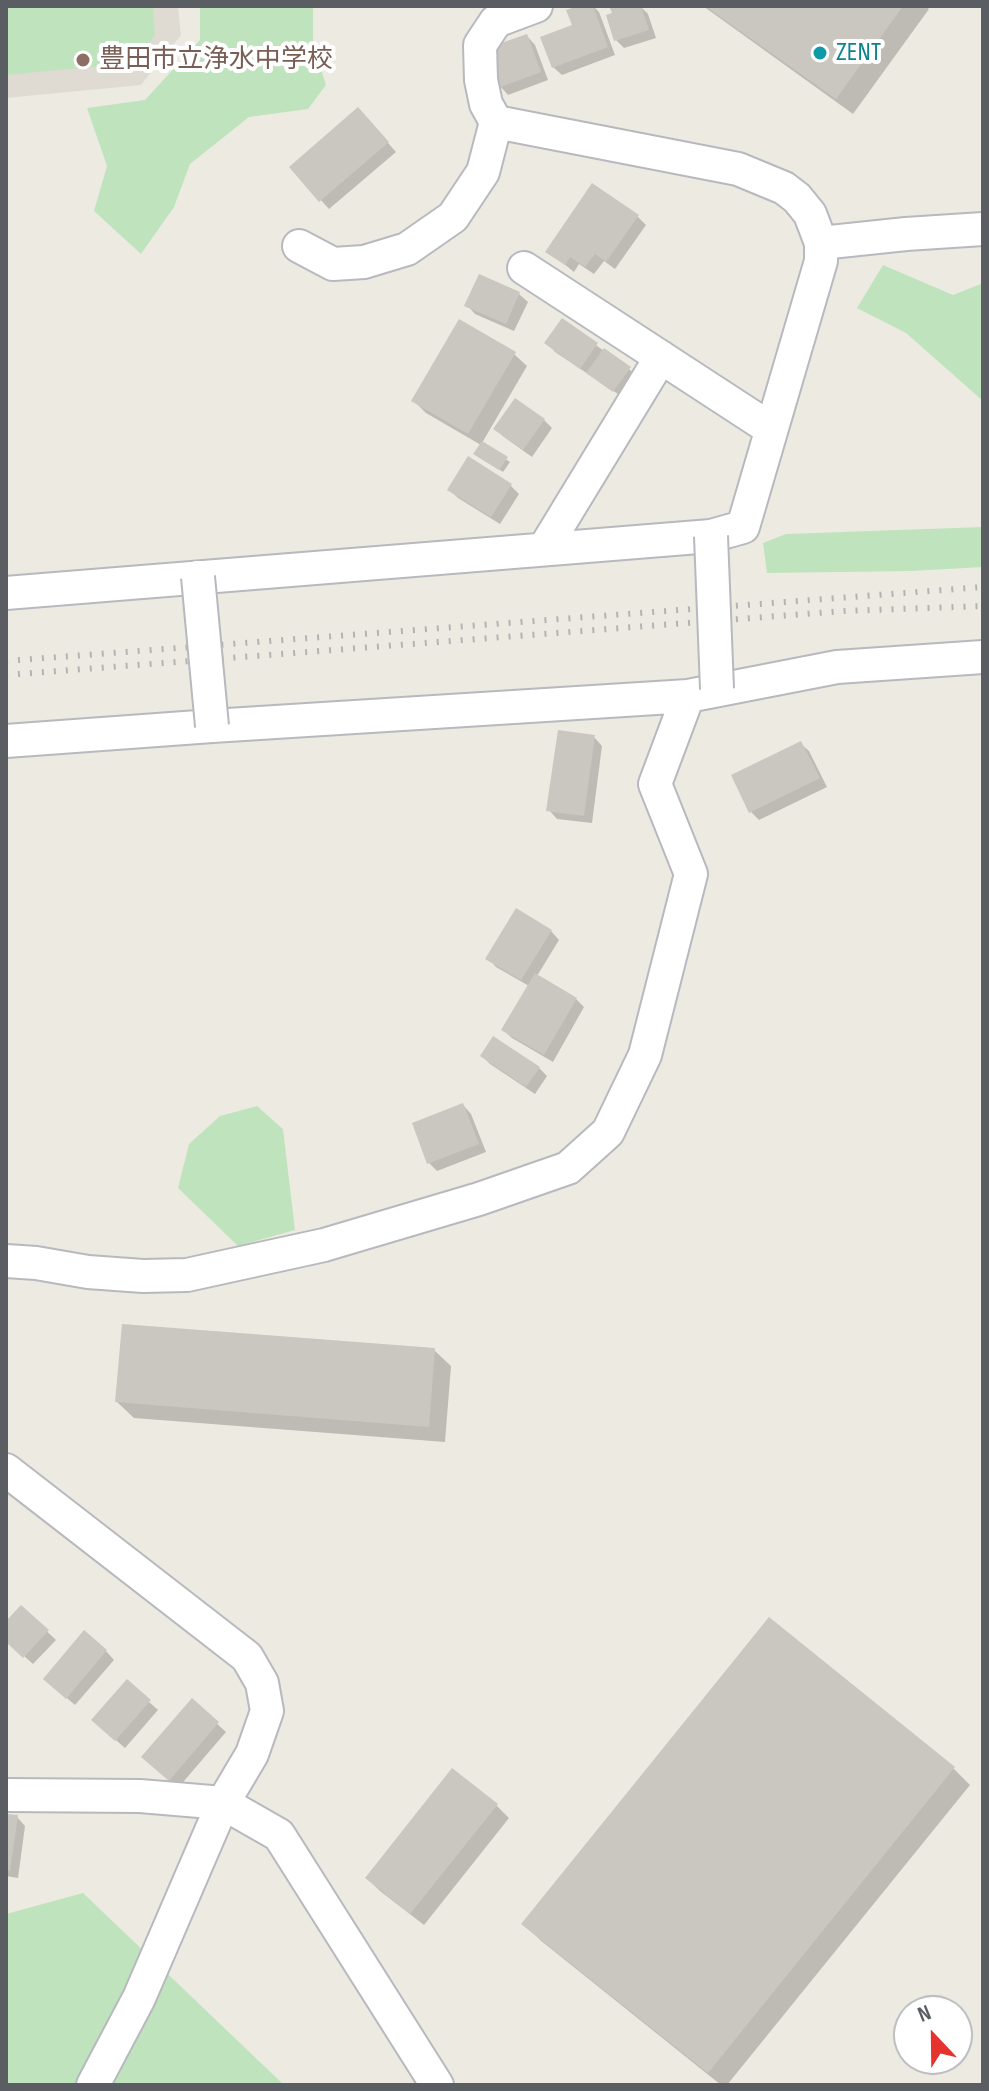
<!DOCTYPE html>
<html>
<head>
<meta charset="utf-8">
<style>
  body { margin:0 }
  #map { position:relative; width:989px; height:2091px; overflow:hidden; background:#edeae1; font-family:"Sofia Sans Condensed",sans-serif }
  canvas { display:block }
  .frame { position:absolute; inset:0; border:8px solid #5a5e62; pointer-events:none }
  .north { position:absolute; left:893px; top:1995px; width:80px; height:80px; box-sizing:border-box; background:#fff; border:2px solid #bdbfc0; border-radius:50%; rotate:338deg; font-size:22px; font-weight:700; line-height:32px; text-align:center; color:#5a5e62 }
  .north::after { content:''; display:block; margin:auto; width:28px; height:36px; background:#e7332d; clip-path:polygon(50% 0,100% 100%,50% 72%,0 100%) }
</style>
</head>
<body>
<div id="map">
<canvas width="989" height="2091"></canvas>
<div class="frame"></div>
<div class="north">N</div>
</div>
<script>
const g = document.querySelector('canvas').getContext('2d');
g.lineJoin = 'round';
function fill(path, color) { g.fillStyle = color; g.fill(path, 'evenodd'); }
const poly = rows => new Path2D(rows.map(r => 'M' + r).join(''));
function trace(path, color, width, dash) { g.strokeStyle = color; g.lineWidth = width; g.lineCap = dash ? 'butt' : 'round'; g.setLineDash(dash || []); g.stroke(path); }
function write(font, color, halo, rows, align = 'center') {
  g.font = font + ' "Sofia Sans Condensed","Noto Sans JP",sans-serif'; g.lineWidth = 8; g.setLineDash([]); g.textBaseline = 'middle'; g.strokeStyle = halo; g.fillStyle = color; for (const [text, x, y, turn = 0] of rows) {
    g.save(); g.translate(x, y); g.rotate((+turn || 0) * Math.PI / 180); g.textAlign = isNaN(turn) ? turn : align; if (halo) g.strokeText(text, 0, 0); g.fillText(text, 0, 0); g.restore();
  }
}
fill(poly([
  [6,6,178,6,181,35,141,85,6,98]
]), '#dfdbd2');
fill(poly([
  [6,6,153,6,155,35,134,63,6,75],
  [200,6,313,6,313,43,326,85,308,109,249,117,190,164,174,207,141,254,94,211,107,166,87,108,145,100,200,40],
  [883,265,953,295,983,283,983,401,906,333,857,308],
  [983,527,983,567,911,571,767,573,763,543,786,534],
  [257,1106,283,1129,295,1230,238,1246,178,1188,189,1144,220,1116],
  [83,1893,284,2085,6,2085,6,1914]
]), '#bfe4bd');
fill(poly([
  [584,6,593,6,599,12,615,55,562,75,553,67],
  [611,6,631,6,633,8,640,6,648,14,656,38,624,48,616,40,614,15],
  [703,6,925,6,929,9,853,114],
  [527,36,535,45,548,80,508,95,500,86],
  [366,118,396,152,329,209,291,167],
  [637,216,646,225,615,269,604,261,594,274,579,264,574,272,548,251],
  [519,294,528,302,514,331,475,314,467,305],
  [563,321,634,373,618,394,555,352,547,343],
  [514,354,527,366,482,443,510,462,503,472,479,457,481,445,426,413,414,401],
  [544,420,552,428,532,457,504,437,496,429],
  [469,459,511,486,519,494,500,524,458,498,449,489],
  [594,737,602,746,592,823,557,819,549,810],
  [800,743,809,751,827,787,759,820,751,812],
  [551,931,559,940,537,976,576,999,584,1007,553,1062,512,1038,503,1030,529,986,496,967,488,958],
  [482,1056,539,1068,547,1076,535,1094,490,1064],
  [463,1105,471,1114,486,1152,437,1171,429,1163],
  [434,1350,451,1366,445,1442,134,1418,117,1402],
  [21,1607,56,1640,33,1664,6,1640,6,1624],
  [769,1620,954,1769,970,1785,727,2085,721,2085,540,1940,524,1923],
  [106,1651,114,1660,75,1705,54,1687],
  [192,1701,226,1732,178,1788,152,1765],
  [149,1702,158,1710,125,1748,102,1728],
  [452,1771,497,1806,509,1818,424,1925,380,1891,367,1878],
  [6,1816,17,1817,25,1826,18,1878,6,1876]
]), '#0003');
fill(poly([
  [578,6,593,6,608,47,552,68,540,37,572,25,566,10],
  [609,6,628,6,629,8,641,6,649,30,614,41,606,15,612,13],
  [705,6,903,6,836,99],
  [527,34,541,72,498,88,484,49],
  [358,107,389,142,319,202,289,167],
  [592,183,639,215,606,262,595,254,585,267,570,257,565,265,545,252],
  [479,274,520,292,506,324,464,306],
  [562,318,598,343,580,369,544,343],
  [459,319,516,352,468,434,411,401],
  [604,348,631,367,613,392,586,373],
  [515,398,545,419,523,450,493,429],
  [482,441,508,457,499,470,473,454],
  [468,456,512,484,491,517,447,490],
  [558,730,595,735,584,816,546,811],
  [801,741,820,778,749,813,731,775],
  [516,908,552,930,521,980,485,959],
  [535,973,577,998,544,1055,501,1030],
  [493,1036,540,1067,526,1087,480,1056],
  [463,1103,479,1144,427,1164,412,1123],
  [122,1324,435,1348,429,1427,115,1402],
  [21,1605,49,1630,23,1658,6,1642,6,1621],
  [769,1617,955,1767,708,2073,521,1924],
  [84,1630,107,1650,66,1699,43,1679],
  [127,1679,151,1700,115,1741,91,1720],
  [192,1698,219,1722,169,1781,141,1757],
  [452,1768,498,1804,410,1914,365,1878],
  [6,1814,18,1815,10,1871,6,1870]
]), '#cac6c0');
const minor = poly([
  [821,243,906,234,983,229],
  [299,246,333,264,364,262,407,249,453,217,483,172,496,122],
  [524,268,771,429],
  [544,549,661,357],
  [6,593,711,536,743,527,821,261,821,243,810,214,797,198,784,188,738,169,496,122,486,104,481,80,480,45,496,21,536,6],
  [6,741,212,726,688,696,837,667,983,657],
  [6,1261,36,1263,88,1272,143,1276,187,1275,324,1245,479,1199,568,1168,608,1132,645,1055,691,874,655,784,688,696],
  [6,1470,247,1657,262,1683,267,1711,252,1754,223,1803,139,1998,93,2085],
  [6,1795,140,1796,223,1803,279,1835,437,2085]
]);
trace(minor, '#b7b9be', 36);
trace(minor, '#fff', 32);
trace(poly([
  [6,661,983,587],
  [6,675,844,611,983,606]
]), '#b2b3b3', 6, [2, 10]);
const minorBridge = poly([
  [711,536,717,689],
  [198,577,212,726]
]);
trace(minorBridge, '#b7b9be', 36, []);
trace(minorBridge, '#fff', 32);
for (const [x, y, r, color] of [
  [820,53,8,"#0f9aa8"],
  [83,60,8,"#8d6e63"]
]) { const dot = new Path2D(); dot.arc(x, y, r, 0, 2 * Math.PI); g.fillStyle = color; g.fill(dot); trace(dot, '#fff', 3); }
write('26px', '#0d838f', '#fff', [
  ["ZENT",836,53]
], 'left');
write('26px', '#785e54', '#fff', [
  ["豊田市立浄水中学校",99,60]
], 'left');
</script>
</body>
</html>
